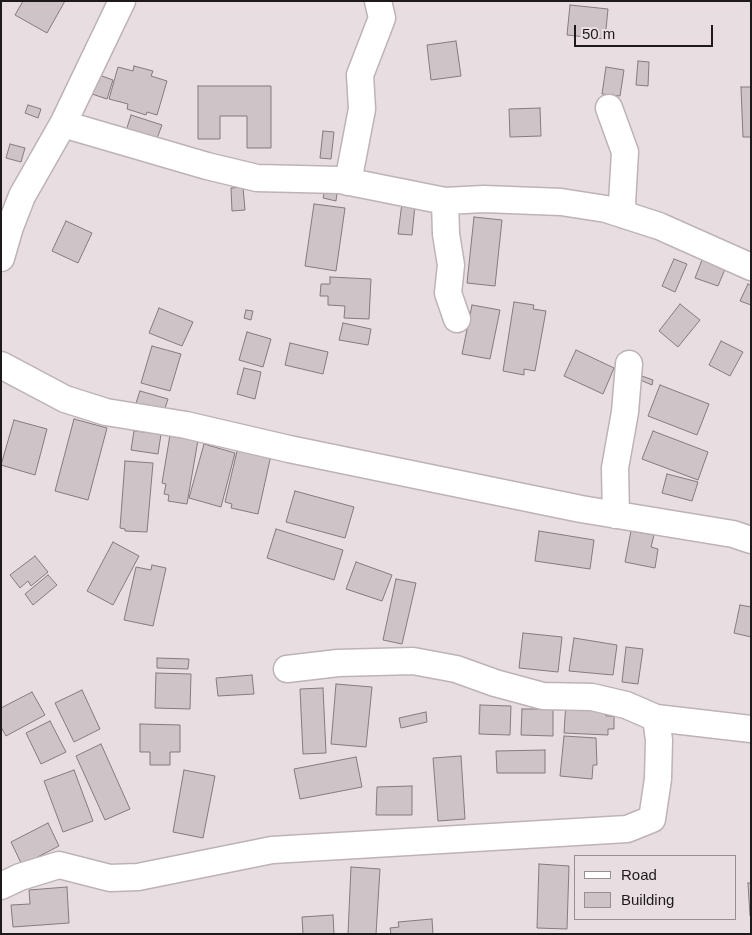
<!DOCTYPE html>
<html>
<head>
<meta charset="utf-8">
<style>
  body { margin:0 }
  #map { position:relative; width:752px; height:935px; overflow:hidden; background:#e8dee1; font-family:Helvetica,sans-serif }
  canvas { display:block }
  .frame { position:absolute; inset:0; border:2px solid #1e1a1b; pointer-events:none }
  .legend { position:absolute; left:574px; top:855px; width:162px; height:65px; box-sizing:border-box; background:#e8dee1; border:1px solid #979092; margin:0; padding:6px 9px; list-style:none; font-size:15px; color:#1e1a1b }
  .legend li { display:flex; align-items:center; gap:10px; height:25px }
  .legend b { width:25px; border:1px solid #979092 }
  .scale { position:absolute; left:574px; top:25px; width:139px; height:22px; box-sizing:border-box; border:2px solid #1e1a1b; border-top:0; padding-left:6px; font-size:15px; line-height:18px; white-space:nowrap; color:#1e1a1b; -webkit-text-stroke:4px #e8dee1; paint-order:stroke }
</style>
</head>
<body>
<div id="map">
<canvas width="752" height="935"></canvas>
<div class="frame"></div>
<ul class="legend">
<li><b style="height:6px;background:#fff"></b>Road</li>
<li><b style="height:14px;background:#cec4c7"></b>Building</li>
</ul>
<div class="scale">50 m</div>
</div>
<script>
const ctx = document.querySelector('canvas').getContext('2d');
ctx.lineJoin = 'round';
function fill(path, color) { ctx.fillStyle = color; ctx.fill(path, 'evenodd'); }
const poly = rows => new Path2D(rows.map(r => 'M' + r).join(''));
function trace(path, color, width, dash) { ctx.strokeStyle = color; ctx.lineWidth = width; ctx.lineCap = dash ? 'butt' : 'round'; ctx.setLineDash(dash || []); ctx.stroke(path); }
const building = poly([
  [23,1,65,1,47,33,15,15,23,1],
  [570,5,608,9,605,39,567,35,570,5],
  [456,41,461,76,431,80,427,45,456,41],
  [638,61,649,62,648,86,636,85,638,61],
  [134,66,153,71,151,76,167,81,157,115,147,112,146,115,127,109,128,104,109,99,118,67,133,71,134,66],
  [606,67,624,70,620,96,602,94,606,67],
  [99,75,113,80,107,99,92,94,99,75],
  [198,86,271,86,271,148,247,148,247,116,220,116,220,139,198,139,198,86],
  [741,87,751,87,751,137,743,137,741,87],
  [28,105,41,109,38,118,25,113,28,105],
  [540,108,541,136,510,137,509,109,540,108],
  [131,115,162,125,156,141,126,131,131,115],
  [323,131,334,132,331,159,320,158,323,131],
  [10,144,25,148,21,162,6,158,10,144],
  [243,187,245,210,232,211,231,188,243,187],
  [325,190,337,193,336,201,323,198,325,190],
  [402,203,415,205,412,235,398,234,402,203],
  [314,204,345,208,336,271,305,266,314,204],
  [474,217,502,220,495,286,467,283,474,217],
  [66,221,92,233,78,263,52,251,66,221],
  [674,259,687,264,675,292,662,286,674,259],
  [702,260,725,269,718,286,695,278,702,260],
  [330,277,371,279,369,319,344,318,345,306,328,305,328,296,320,296,321,284,330,284,330,277],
  [748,284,751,286,751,305,740,301,748,284],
  [514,302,534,305,533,309,546,311,535,371,524,369,524,375,503,371,514,302],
  [680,304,700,320,678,347,659,331,680,304],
  [472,305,500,310,490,359,462,354,472,305],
  [159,308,193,322,182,346,149,333,159,308],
  [246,310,253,311,251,320,244,318,246,310],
  [343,323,371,329,368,345,339,340,343,323],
  [247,332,271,339,263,367,239,360,247,332],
  [721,341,743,352,730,376,709,365,721,341],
  [290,343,328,352,323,374,285,365,290,343],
  [152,346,181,354,170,391,141,383,152,346],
  [576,350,614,368,603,394,564,376,576,350],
  [244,368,261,372,255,399,237,394,244,368],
  [639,375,653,380,652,385,638,379,639,375],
  [660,385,709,404,697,435,648,416,660,385],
  [140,391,168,399,164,411,136,403,140,391],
  [74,419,107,428,88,500,55,491,74,419],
  [14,420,47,429,35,475,1,465,14,420],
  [134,431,161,434,158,454,131,450,134,431],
  [653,431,708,452,698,480,642,459,653,431],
  [170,435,198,440,187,504,168,501,169,495,164,494,166,484,162,483,170,435],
  [204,444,235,453,221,507,189,498,204,444],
  [238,447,271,455,258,514,231,508,232,504,225,502,238,447],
  [125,461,153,463,147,532,125,531,125,529,120,528,125,461],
  [667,474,698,482,692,501,662,493,667,474],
  [295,491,354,507,345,538,286,522,295,491],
  [276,529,343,550,334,580,267,558,276,529],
  [539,531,594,540,590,569,535,561,539,531],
  [631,531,654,535,651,547,658,549,655,568,625,562,631,531],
  [113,542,139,556,113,605,87,591,113,542],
  [35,556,48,572,31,586,28,581,20,588,10,575,35,556],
  [356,562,392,575,382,601,346,589,356,562],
  [152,565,166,568,153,626,124,620,136,567,151,570,152,565],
  [48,575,57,585,33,605,25,594,48,575],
  [396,579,416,583,402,644,383,640,396,579],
  [740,605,751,607,751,637,734,633,740,605],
  [523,633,562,637,558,672,519,668,523,633],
  [574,638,617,645,613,675,569,671,574,638],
  [626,647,643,649,638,684,622,682,626,647],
  [157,658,189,659,188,669,157,668,157,658],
  [156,673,191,674,190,709,155,708,156,673],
  [252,675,254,694,218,696,216,678,252,675],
  [336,684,372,687,366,747,331,744,336,684],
  [323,688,326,753,303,754,300,689,323,688],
  [82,690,100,729,74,742,55,703,82,690],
  [32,692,45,715,6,736,1,727,1,708,32,692],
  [566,702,606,711,606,716,614,716,614,729,608,729,608,735,564,733,566,702],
  [480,705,511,706,510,735,479,734,480,705],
  [522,709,553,709,553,736,521,735,522,709],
  [426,712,427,722,401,728,399,718,426,712],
  [50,721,66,752,41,764,26,733,50,721],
  [140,724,180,725,180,752,170,752,170,765,150,765,150,752,140,752,140,724],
  [564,736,596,738,597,765,593,765,592,779,560,776,564,736],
  [101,744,130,809,105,820,76,756,101,744],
  [545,750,545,773,497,773,496,751,545,750],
  [461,756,465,819,438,821,433,758,461,756],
  [356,757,362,787,300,799,294,769,356,757],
  [74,770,93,821,63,832,44,781,74,770],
  [184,770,215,776,203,838,173,832,184,770],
  [412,786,412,815,376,815,377,787,412,786],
  [48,823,59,846,22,865,11,842,48,823],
  [539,864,569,866,567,929,537,928,539,864],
  [351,867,380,869,376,934,348,934,351,867],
  [748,883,751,883,751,916,750,916,748,883],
  [67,887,69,923,13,927,11,905,30,904,29,890,67,887],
  [333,915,334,934,303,934,302,917,333,915],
  [432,919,433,934,391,934,390,928,399,927,398,922,432,919]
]);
fill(building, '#cec4c7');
trace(building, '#847b7e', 1);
const minor = poly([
  [609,108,625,152,622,203,624,215],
  [63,124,207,166,257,178,340,180,445,201,484,199,561,202,606,209,659,226,751,267],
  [348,182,362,109,360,75,382,18,378,1],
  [445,201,446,234,451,265,448,293,457,319],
  [1,258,10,227,22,196,63,124,122,1],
  [1,365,65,399,106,412,186,425,289,449,581,509,733,534,751,540],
  [616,515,615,468,625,412,629,364],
  [287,669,338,663,413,661,456,669,495,683,543,696,592,697,626,705,656,718,751,729],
  [1,886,20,877,59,865,110,878,138,877,272,850,627,829,652,819,658,779,659,740,656,718]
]);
trace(minor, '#bdb3b6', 29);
trace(minor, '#fff', 26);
</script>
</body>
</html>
